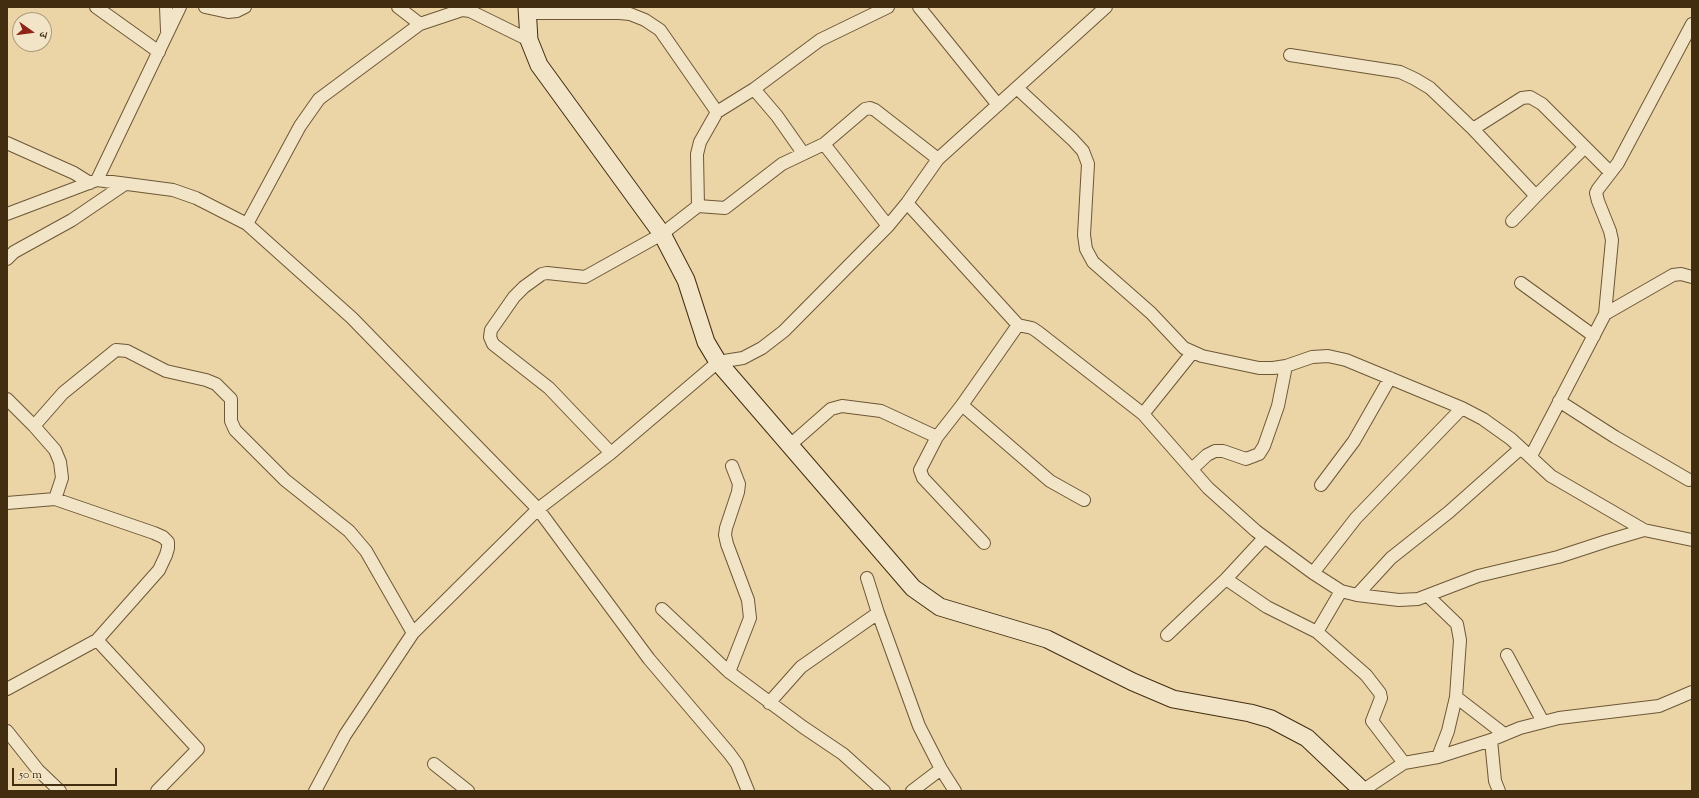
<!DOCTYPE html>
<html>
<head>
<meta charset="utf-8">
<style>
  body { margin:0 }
  #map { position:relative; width:1699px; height:798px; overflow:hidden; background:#ebd5a7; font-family:"Sorts Mill Goudy","Noto Serif Devanagari",serif }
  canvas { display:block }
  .frame { position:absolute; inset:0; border:8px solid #432d11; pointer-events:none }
  .north { position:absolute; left:12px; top:12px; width:40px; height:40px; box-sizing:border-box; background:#f2e4c6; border:1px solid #ac9b7e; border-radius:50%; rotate:104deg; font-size:11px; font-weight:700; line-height:16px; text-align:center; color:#432d11 }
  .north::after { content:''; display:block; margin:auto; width:14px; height:18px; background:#8f2418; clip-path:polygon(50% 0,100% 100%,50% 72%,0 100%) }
  .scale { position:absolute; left:12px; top:768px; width:105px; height:18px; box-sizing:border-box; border:2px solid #432d11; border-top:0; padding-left:5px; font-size:12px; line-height:14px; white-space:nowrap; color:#432d11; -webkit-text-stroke:3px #f2e4c6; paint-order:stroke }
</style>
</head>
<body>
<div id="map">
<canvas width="1699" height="798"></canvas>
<div class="frame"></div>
<div class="north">उ</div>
<div class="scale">50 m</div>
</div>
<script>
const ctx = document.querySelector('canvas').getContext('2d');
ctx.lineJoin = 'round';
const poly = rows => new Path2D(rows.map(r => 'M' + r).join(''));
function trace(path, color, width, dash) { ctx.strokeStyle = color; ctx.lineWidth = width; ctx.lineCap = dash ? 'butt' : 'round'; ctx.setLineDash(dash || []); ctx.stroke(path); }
const street = poly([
  [96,7,159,52],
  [166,7,167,31],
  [205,7,228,12,237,11,245,7],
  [398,7,420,24],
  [919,7,998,105],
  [526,13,619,13,630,14,645,20,660,30,717,112],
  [1290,55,1400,72,1415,79,1430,88,1473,129,1536,196],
  [1017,88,1073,140,1083,151,1088,164,1084,235,1086,249,1093,262,1151,313,1184,348,1202,356,1259,368,1273,368,1286,366,1312,357,1328,356,1346,360,1462,408,1483,419,1511,439,1551,476,1644,530],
  [754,89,777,116,803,153],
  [1473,129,1522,98,1530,97,1542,104,1610,172],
  [7,143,74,173,90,183],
  [824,144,888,226],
  [97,180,180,7],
  [907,203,1018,325,1032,328,1038,332,1143,414,1208,488,1256,531,1313,573,1341,591,1357,595,1399,600,1418,599,1478,576,1558,557,1607,541,1644,530,1692,540],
  [698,206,697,154,700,142,717,112,754,89,820,40,888,7],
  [7,214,97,180,173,190,196,198,247,224,352,318,538,509,649,659,729,753,737,764,748,791],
  [1512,221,1536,196,1585,147],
  [247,224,300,126,319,99,420,24,462,10,470,11,529,40],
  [7,259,14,252,72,220,125,184],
  [1521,283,1594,336],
  [1605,314,1673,275,1681,274,1692,277],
  [7,399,34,426,55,450,60,462,62,478,55,499],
  [1559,401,1615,437,1689,480],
  [962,405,1050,481,1084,500],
  [1143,414,1192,353],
  [34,426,63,393,116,350,127,351,166,371,206,380,216,384,231,399,231,421,235,430,285,480,349,531,366,551,413,633],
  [790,445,831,409,842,406,881,411,937,437],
  [611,453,549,388,493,344,490,337,491,330,514,297,524,287,542,274,547,273,585,277,662,234,698,206,725,208,782,164,824,144,865,109,870,108,875,110,938,159],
  [1531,456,1605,314,1612,240,1610,231,1598,201,1596,193,1598,189,1618,163,1692,24],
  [1192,469,1207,455,1215,451,1223,451,1246,459,1259,454,1264,446,1278,406,1286,366],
  [1321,485,1354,441,1390,378],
  [7,503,55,499,154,533,163,537,168,542,168,548,166,555,159,570,97,640],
  [984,543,923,478,920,470,937,437,962,405,1018,325],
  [1313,573,1356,518,1462,408],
  [867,578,878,613,919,726,941,769,955,791],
  [1226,579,1267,607,1317,632,1366,675,1380,693,1381,698,1372,721,1404,763],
  [1357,595,1391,558,1449,512,1521,448],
  [1428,596,1457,624,1460,640,1456,697,1448,731,1438,757],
  [662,609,729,672,803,727,843,754,884,791],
  [1317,632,1341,591],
  [1167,635,1226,579,1264,538],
  [1507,655,1543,722],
  [729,672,750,618,748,600,727,544,725,535,726,528,738,492,739,484,732,466],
  [7,689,97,640,198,749,157,791],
  [1456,697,1504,734],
  [769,703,801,667,878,613],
  [7,731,38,770,60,791],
  [1491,740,1495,781,1499,791],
  [434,764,468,791],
  [315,791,345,735,413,633,538,509,611,453,718,362,743,358,762,348,784,331,888,226,907,203,938,159,1106,7],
  [912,791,941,769],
  [1362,791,1404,763,1438,757,1491,740,1520,728,1559,718,1659,706,1692,692]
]);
const secondary = poly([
  [527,7,529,40,539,65,662,234,686,280,706,342,718,362,913,588,940,607,1047,639,1133,682,1173,699,1250,713,1271,719,1307,738,1363,791]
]);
trace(street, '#6d5736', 14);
trace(secondary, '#432d11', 19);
trace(street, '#f2e4c6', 12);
trace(secondary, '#f2e4c6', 17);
</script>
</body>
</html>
